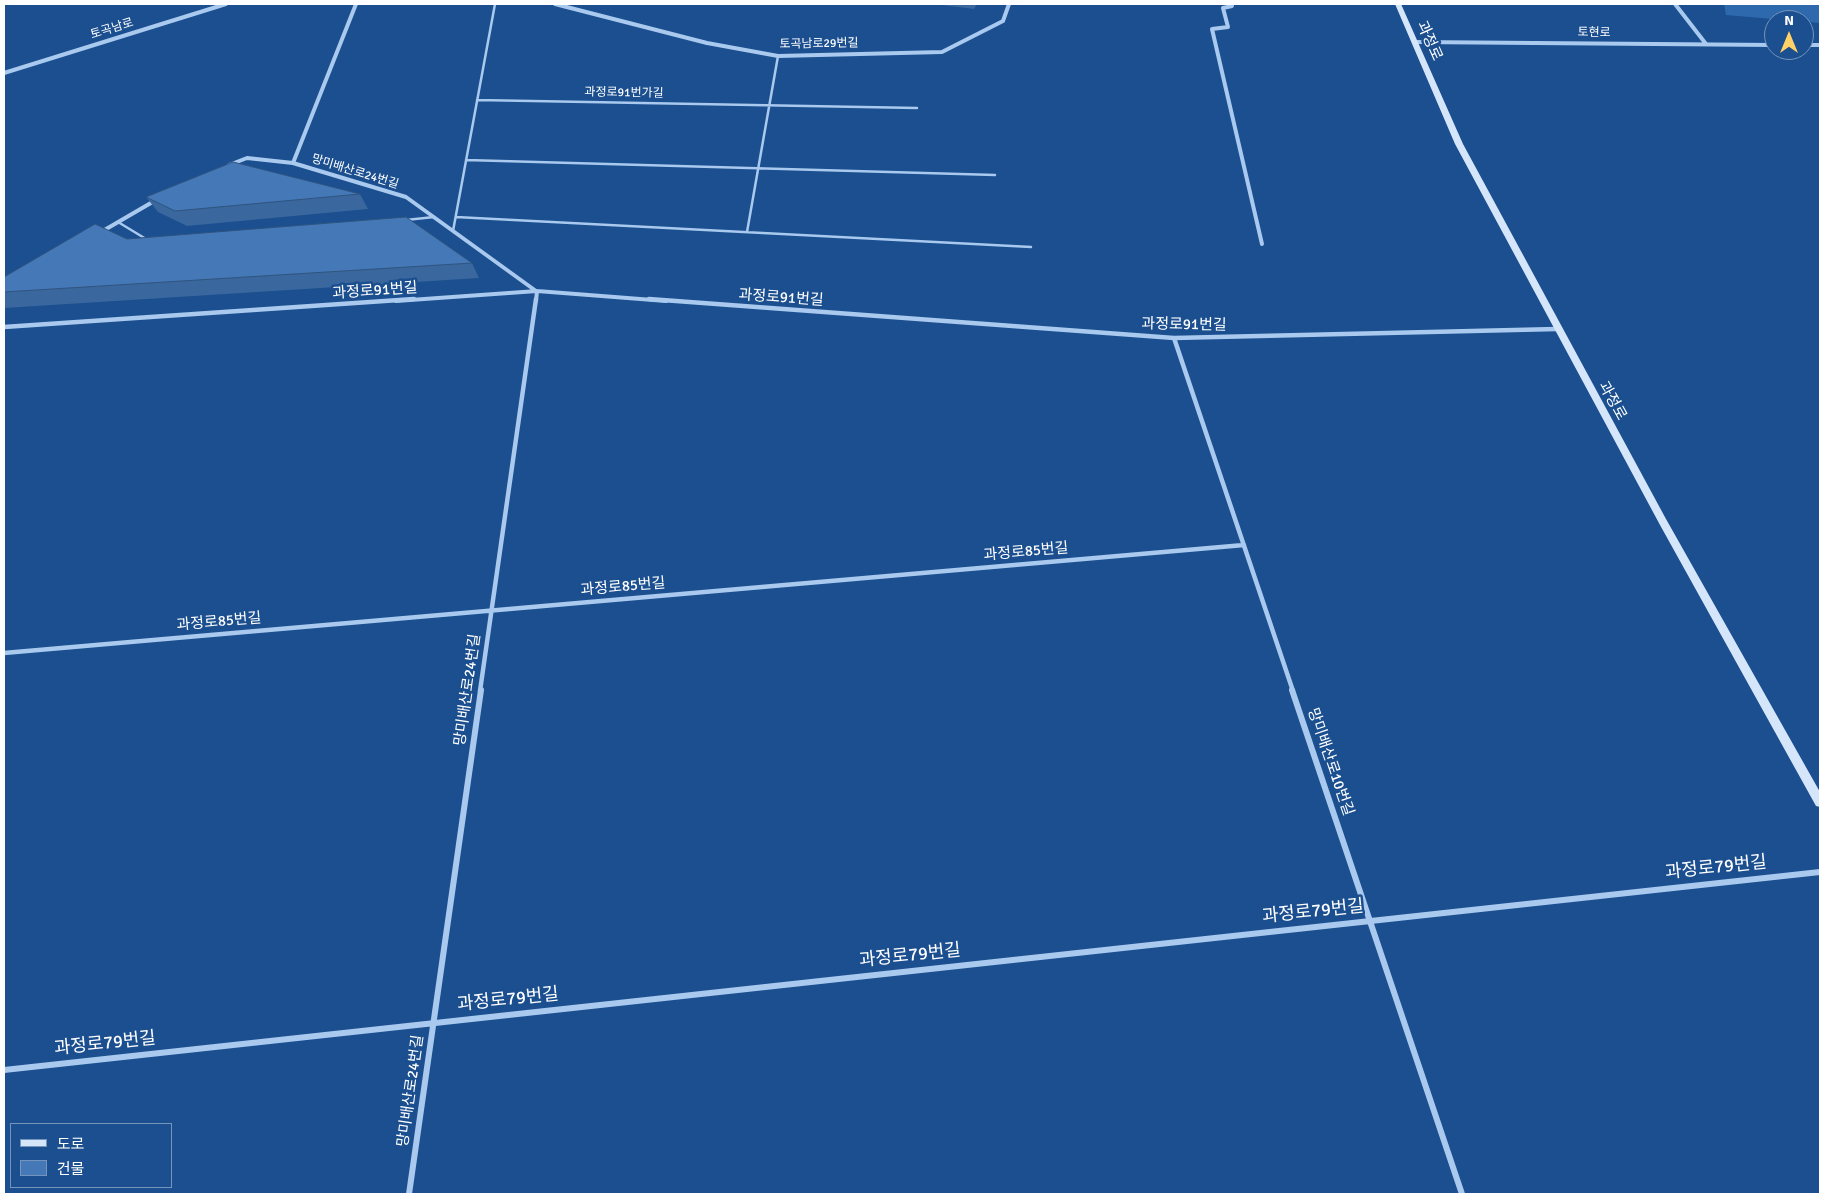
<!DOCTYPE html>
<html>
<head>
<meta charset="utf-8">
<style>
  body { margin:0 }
  #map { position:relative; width:1824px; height:1198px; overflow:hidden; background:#1b4f8f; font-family:Signika,"Noto Sans KR",sans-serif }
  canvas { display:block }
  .frame { position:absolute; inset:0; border:5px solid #fff; pointer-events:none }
  .legend { position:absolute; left:10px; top:1123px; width:162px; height:65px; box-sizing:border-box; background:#1b4f8f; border:1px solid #7695bc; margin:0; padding:6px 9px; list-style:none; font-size:15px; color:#fff }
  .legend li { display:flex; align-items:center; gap:10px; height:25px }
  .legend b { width:25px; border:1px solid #7695bc }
  .north { position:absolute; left:1764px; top:10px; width:50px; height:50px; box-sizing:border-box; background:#1b4f8f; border:1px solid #7695bc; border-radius:50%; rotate:0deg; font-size:14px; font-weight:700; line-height:20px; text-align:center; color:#fff }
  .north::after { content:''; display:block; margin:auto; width:18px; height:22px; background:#ffd166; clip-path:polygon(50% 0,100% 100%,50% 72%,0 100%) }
</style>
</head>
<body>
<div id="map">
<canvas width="1824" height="1198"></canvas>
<div class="frame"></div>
<ul class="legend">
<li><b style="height:6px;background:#d6e6fa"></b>도로</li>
<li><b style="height:14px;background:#4478b7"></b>건물</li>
</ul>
<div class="north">N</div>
</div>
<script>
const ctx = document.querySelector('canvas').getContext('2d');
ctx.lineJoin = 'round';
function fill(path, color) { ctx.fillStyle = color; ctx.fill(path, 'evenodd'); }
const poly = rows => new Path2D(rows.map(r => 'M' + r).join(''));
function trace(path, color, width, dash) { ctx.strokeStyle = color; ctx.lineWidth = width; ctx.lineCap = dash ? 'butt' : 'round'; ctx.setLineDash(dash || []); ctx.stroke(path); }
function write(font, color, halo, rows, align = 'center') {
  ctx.font = font + ' Signika,"Noto Sans KR",sans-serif'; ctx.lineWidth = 5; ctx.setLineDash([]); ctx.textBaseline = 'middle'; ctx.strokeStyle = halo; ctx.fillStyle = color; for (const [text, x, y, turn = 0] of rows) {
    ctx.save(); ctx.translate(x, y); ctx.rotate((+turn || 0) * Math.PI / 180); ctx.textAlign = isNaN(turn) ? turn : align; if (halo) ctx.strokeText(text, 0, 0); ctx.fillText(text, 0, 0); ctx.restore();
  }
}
fill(poly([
  [1724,4,1820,4,1820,23,1726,15]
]), '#2e69ad');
trace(poly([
  [477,100,917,108],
  [466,160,995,175],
  [456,217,1031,247],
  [406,220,434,217],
  [118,222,146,239],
  [453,231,495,4],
  [747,232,778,56]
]), '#a9c9ee', 2.5);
trace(poly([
  [555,4,707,43,778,56,942,52,1003,21,1009,4],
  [1231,4,1232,6,1223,8,1228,27,1212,29,1262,244],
  [1675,4,1706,44],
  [1415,42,1774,45],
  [1804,45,1820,45],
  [4,73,226,4],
  [293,163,356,4],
  [229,165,247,158,293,163,406,197,536,291],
  [101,232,156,200],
  [396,301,537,291,666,301],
  [536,301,537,291]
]), '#a9c9ee', 4);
trace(poly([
  [649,299,1174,338,1557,329],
  [4,327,414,299],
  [1174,338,1293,691],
  [4,653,1244,545],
  [480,691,536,299]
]), '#a9c9ee', 4.5);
trace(poly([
  [1292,690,1462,1194],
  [4,1070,1820,872],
  [409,1194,481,690]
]), '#a9c9ee', 6);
fill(poly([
  [1395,4,1401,4,1463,144,1666,519,1820,792,1820,807,1816,806,1660,525,1455,144,1395,4]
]), '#d6e6fa');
fill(poly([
  [934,4,977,4,974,9],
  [360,194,368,209,187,226,158,212,146,197],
  [127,239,472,263,479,278,4,308,4,277]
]), '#3a679d');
const building = poly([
  [233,162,360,194,175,211,146,197,233,162],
  [406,217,472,263,4,292,4,277,95,224,127,239,406,217]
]);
fill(building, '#4478b7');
trace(building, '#305480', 1);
write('12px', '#fff', '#1b4f8f', [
  ["토곡남로",112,29,-17],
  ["토현로",1594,33,1],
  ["토곡남로29번길",819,44,-1],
  ["과정로91번가길",624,93,1],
  ["망미배산로24번길",355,172,17]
]);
write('15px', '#fff', '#1b4f8f', [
  ["과정로",1429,41,66],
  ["과정로91번길",375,291,-4],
  ["과정로91번길",781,298,4],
  ["과정로91번길",1184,325,1],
  ["과정로",1612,401,61],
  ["과정로85번길",1026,552,-5],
  ["과정로85번길",623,587,-5],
  ["과정로85번길",219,622,-5],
  ["망미배산로24번길",468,690,-82],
  ["망미배산로10번길",1330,762,71],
  ["망미배산로24번길",411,1091,-82]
]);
write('18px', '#fff', '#1b4f8f', [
  ["과정로79번길",1716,868,-6],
  ["과정로79번길",1313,912,-6],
  ["과정로79번길",910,956,-6],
  ["과정로79번길",508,1000,-6],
  ["과정로79번길",105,1044,-6]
]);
</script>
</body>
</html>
